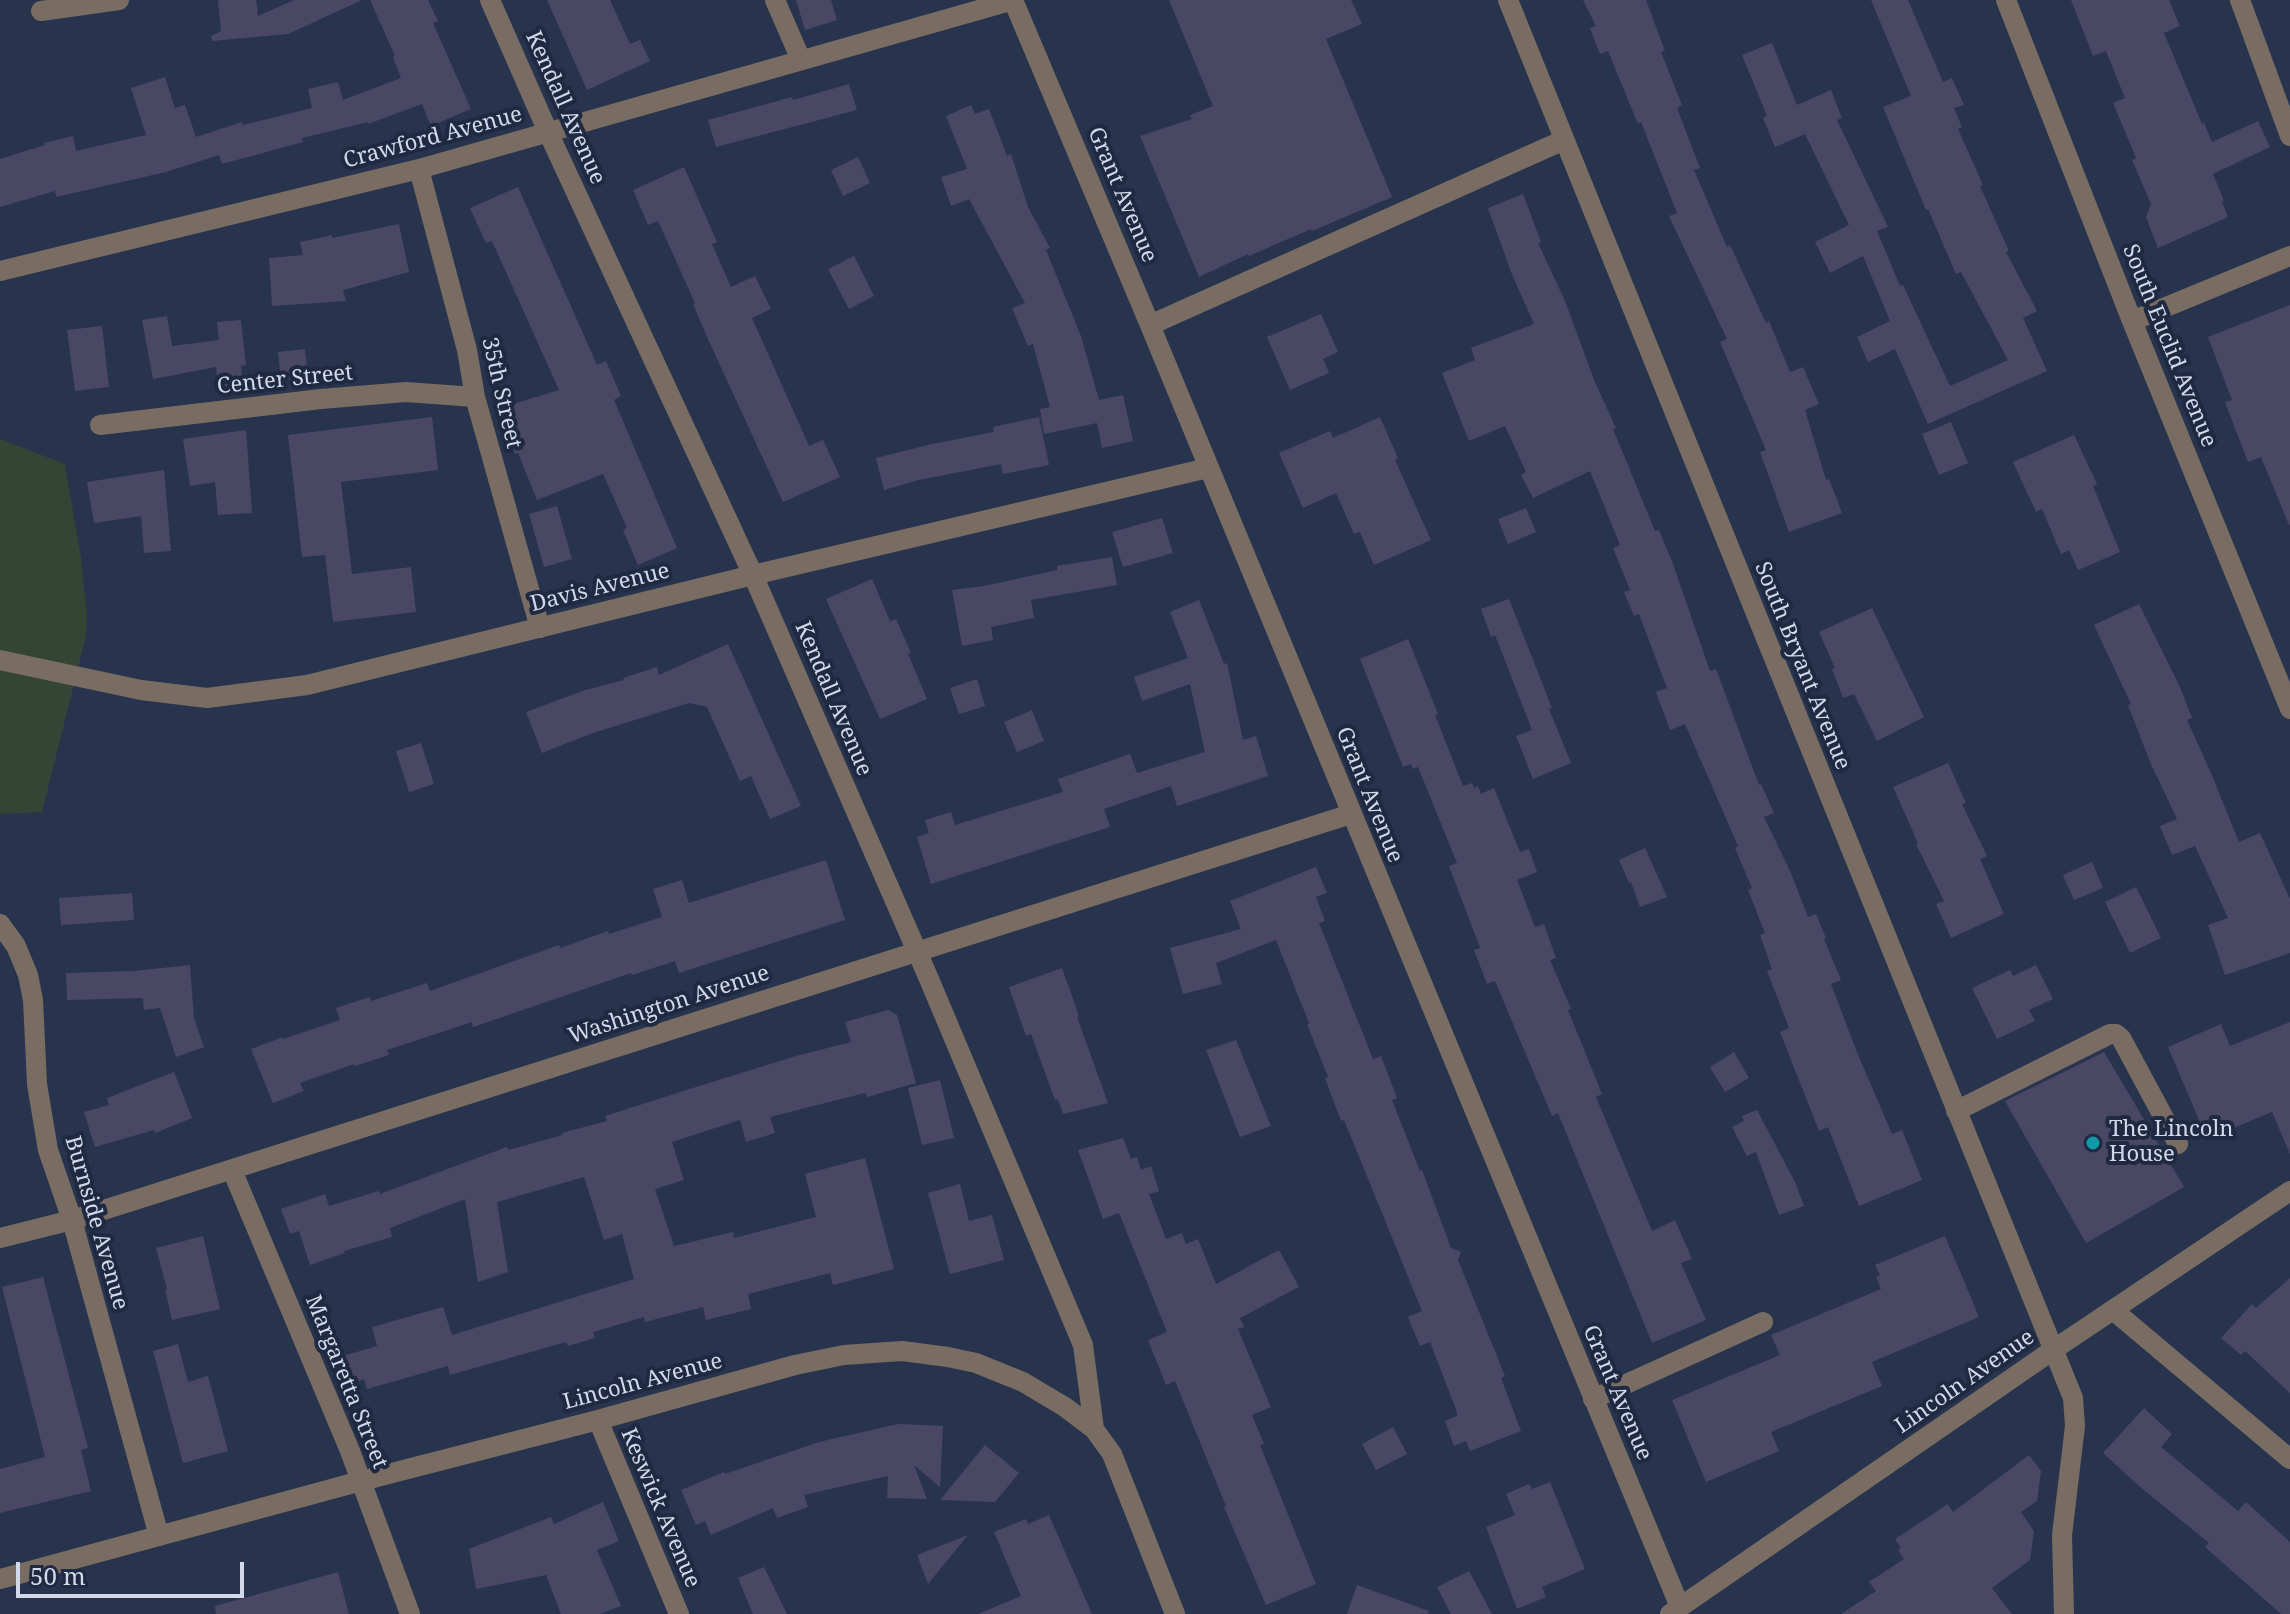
<!DOCTYPE html>
<html>
<head>
<meta charset="utf-8">
<style>
  body { margin:0 }
  #map { position:relative; width:2290px; height:1614px; overflow:hidden; background:#28344d; font-family:"Noto Serif",serif }
  canvas { display:block }
  .scale { position:absolute; left:16px; top:1562px; width:228px; height:36px; box-sizing:border-box; border:4px solid #d2daea; border-top:0; padding-left:10px; font-size:24px; line-height:28px; white-space:nowrap; color:#d2daea; -webkit-text-stroke:6px #1f2a42; paint-order:stroke }
</style>
</head>
<body>
<div id="map">
<canvas width="2290" height="1614"></canvas>
<div class="scale">50 m</div>
</div>
<script>
const ctx = document.querySelector('canvas').getContext('2d');
ctx.lineJoin = 'round';
function fill(path, color) { ctx.fillStyle = color; ctx.fill(path, 'evenodd'); }
const poly = rows => new Path2D(rows.map(r => 'M' + r).join(''));
function trace(path, color, width, dash) { ctx.strokeStyle = color; ctx.lineWidth = width; ctx.lineCap = dash ? 'butt' : 'round'; ctx.setLineDash(dash || []); ctx.stroke(path); }
function write(font, color, halo, rows, align = 'center') {
  ctx.font = font + ' "Noto Serif",serif'; ctx.lineWidth = 8; ctx.setLineDash([]); ctx.textBaseline = 'middle'; ctx.strokeStyle = halo; ctx.fillStyle = color; for (const [text, x, y, turn = 0] of rows) {
    ctx.save(); ctx.translate(x, y); ctx.rotate((+turn || 0) * Math.PI / 180); ctx.textAlign = isNaN(turn) ? turn : align; if (halo) ctx.strokeText(text, 0, 0); ctx.fillText(text, 0, 0); ctx.restore();
  }
}
fill(poly([
  [0,439,65,464,81,558,87,616,86,636,42,812,0,814]
]), '#344435');
fill(poly([
  [218,0,256,0,258,16,294,0,362,0,288,34,212,41,211,36,221,31],
  [370,0,428,0,438,21,433,23,471,109,431,126,422,104,368,124,368,122,302,138,303,142,222,164,219,155,166,172,56,197,55,191,0,207,0,159,45,145,44,143,73,136,76,151,146,135,131,88,165,77,175,108,185,105,196,137,242,122,243,125,312,108,308,89,338,82,343,100,401,78,393,57,395,56],
  [547,0,610,0,630,44,640,40,650,61,587,90],
  [796,0,831,0,837,20,805,30],
  [1169,0,1351,0,1362,24,1326,39,1392,197,1312,231,1311,229,1249,256,1248,254,1199,277,1140,136,1192,119,1190,115,1213,106],
  [1583,0,1646,0,1665,51,1661,52,1682,105,1677,108,1700,168,1694,170,1727,247,1730,245,1766,323,1769,321,1790,372,1803,367,1819,404,1805,410,1826,480,1829,479,1842,513,1789,532,1760,452,1766,450,1720,342,1727,339,1669,216,1677,213,1641,122,1638,124,1608,51,1600,54,1590,28,1596,26],
  [1871,0,1908,0,1943,82,1952,78,1964,105,1954,108,1962,127,1958,129,1983,185,1980,186,2009,251,2006,252,2037,311,2023,318,2047,371,1928,424,1895,349,1868,362,1857,337,1890,321,1863,256,1830,273,1815,242,1849,225,1805,134,1775,147,1763,118,1767,116,1742,55,1772,43,1797,105,1831,90,1842,118,1837,120,1888,227,1877,231,1900,286,1903,285,1950,386,2008,360,1961,272,1956,274,1928,209,1926,210,1883,107,1911,96],
  [2071,0,2169,0,2180,26,2164,33,2202,124,2204,123,2212,142,2258,121,2270,147,2213,174,2224,201,2222,202,2228,217,2158,248,2146,217,2151,204,2132,160,2136,158,2113,103,2125,98,2106,51,2093,56],
  [849,84,857,110,716,147,708,120,792,97,793,100],
  [971,105,975,114,989,109,1007,156,1011,154,1028,207,1050,248,1046,250,1081,336,1099,400,1123,395,1133,441,1102,448,1097,423,1044,434,1040,409,1050,407,1033,344,1028,346,1012,308,1025,303,969,199,951,206,941,177,967,169,946,116],
  [858,157,870,183,843,196,831,170],
  [684,167,717,242,712,244,731,287,755,276,771,309,752,318,809,446,823,440,840,477,783,502,707,337,693,304,695,303,658,221,648,225,633,190],
  [518,187,597,365,606,361,621,396,614,400,677,548,638,565,623,530,627,528,603,474,537,500,518,453,515,454,500,408,559,390,492,241,486,243,470,208],
  [1523,194,1541,242,1538,243,1565,301,1595,382,1616,428,1613,429,1655,531,1659,530,1673,564,1710,671,1716,669,1759,785,1761,784,1774,813,1764,817,1791,873,1808,917,1816,914,1826,938,1824,939,1841,980,1831,984,1856,1050,1892,1134,1902,1130,1922,1180,1859,1206,1828,1127,1819,1131,1780,1032,1789,1028,1767,971,1772,969,1760,935,1765,933,1748,890,1752,888,1735,848,1738,846,1685,724,1670,730,1656,692,1667,688,1639,614,1634,616,1624,592,1630,590,1613,548,1620,545,1590,471,1533,498,1521,475,1526,472,1505,426,1469,441,1442,373,1475,360,1471,348,1534,324,1511,272,1488,208],
  [399,224,409,272,343,290,346,301,272,306,269,258,303,255,300,242,332,235,332,238],
  [854,256,874,296,849,309,828,269],
  [2290,305,2290,525,2289,525,2261,457,2248,462,2225,402,2232,400,2208,337],
  [1321,314,1338,352,1323,359,1329,373,1290,390,1267,337],
  [167,316,172,346,219,340,217,322,241,320,246,365,241,366,243,385,218,387,216,367,153,379,142,320],
  [102,326,109,387,75,391,67,330],
  [305,349,308,377,281,381,278,352],
  [432,417,438,470,341,482,352,574,411,567,416,612,333,622,325,555,302,557,288,435],
  [1039,417,1049,465,1003,474,1001,464,919,480,884,490,876,458,932,444,994,432,993,427],
  [1380,417,1398,458,1395,460,1431,540,1374,565,1360,532,1354,534,1336,493,1303,508,1279,453,1330,431,1333,438],
  [1951,422,1968,463,1939,475,1922,434],
  [246,430,252,513,218,515,215,482,190,486,183,439],
  [2074,435,2097,484,2093,486,2120,552,2078,570,2069,550,2061,554,2042,509,2036,512,2013,462],
  [164,470,171,551,144,553,141,516,94,523,87,482],
  [557,506,572,559,544,567,529,514],
  [1526,508,1536,532,1508,544,1498,519],
  [1162,518,1173,553,1123,567,1112,532],
  [1112,557,1117,585,1031,600,1034,618,991,627,993,640,962,646,952,590,984,586,1057,570,1057,566],
  [872,579,890,621,896,619,911,653,908,654,927,699,880,719,826,599],
  [1509,599,1552,708,1549,709,1571,763,1533,779,1516,736,1532,730,1495,635,1491,637,1481,609],
  [1199,600,1224,664,1227,663,1243,740,1256,736,1268,776,1177,806,1171,786,1104,809,1110,827,931,884,917,837,929,833,925,820,951,812,955,825,1063,792,1058,779,1130,754,1137,773,1205,752,1190,684,1142,701,1134,677,1188,658,1170,612],
  [2139,604,2179,685,2192,718,2187,720,2211,773,2239,842,2260,833,2290,899,2290,953,2225,975,2208,925,2228,918,2195,846,2172,855,2160,826,2177,819,2150,762,2128,705,2131,704,2094,625],
  [1872,608,1924,717,1877,741,1854,694,1843,698,1832,669,1835,668,1819,632],
  [1408,639,1438,714,1435,715,1463,786,1472,783,1474,788,1478,786,1481,794,1494,788,1520,852,1529,849,1537,872,1517,880,1535,927,1544,924,1556,958,1550,960,1571,1009,1568,1010,1602,1094,1596,1097,1652,1231,1675,1220,1692,1259,1681,1263,1706,1320,1652,1343,1558,1113,1552,1116,1495,981,1487,984,1474,950,1480,948,1449,866,1457,863,1418,767,1413,769,1411,764,1403,767,1360,659],
  [728,644,801,806,770,819,751,776,740,781,707,707,689,703,590,734,542,753,526,712,582,691,624,680,623,678,657,667,659,675],
  [977,679,985,706,959,714,950,688],
  [1032,710,1044,741,1017,752,1004,722],
  [421,743,434,784,409,792,396,751],
  [1948,763,1966,803,1962,804,1987,856,1980,859,2004,914,1951,938,1936,904,1944,901,1916,844,1918,843,1893,787],
  [1645,848,1667,897,1640,907,1631,882,1629,883,1619,860],
  [826,860,845,920,679,973,675,961,632,975,631,973,473,1027,472,1022,387,1050,389,1055,355,1066,354,1064,300,1083,304,1091,273,1103,251,1049,283,1037,283,1039,340,1020,336,1008,370,997,371,1001,427,983,430,991,559,945,560,948,608,931,609,934,662,917,653,889,682,880,689,903],
  [2092,862,2103,888,2074,900,2063,875],
  [1316,867,1327,893,1316,897,1325,921,1319,923,1373,1059,1381,1056,1397,1098,1392,1100,1420,1171,1422,1170,1451,1248,1461,1252,1458,1260,1505,1376,1501,1378,1521,1431,1470,1451,1466,1441,1454,1446,1445,1421,1457,1416,1457,1412,1430,1342,1420,1346,1408,1317,1422,1311,1344,1120,1341,1121,1325,1078,1328,1077,1307,1024,1309,1023,1276,940,1216,963,1222,984,1183,994,1170,948,1241,929,1230,901],
  [2136,887,2161,938,2130,953,2105,902],
  [132,893,134,920,61,925,59,898],
  [190,965,194,1018,204,1047,176,1057,160,1008,144,1010,143,998,67,1000,66,973,134,971],
  [2036,965,2053,999,2029,1010,2035,1021,1997,1039,1972,988,2010,970,2013,976],
  [1062,968,1079,1016,1077,1017,1108,1103,1063,1114,1058,1099,1055,1100,1031,1034,1026,1036,1009,987],
  [888,1010,897,1015,916,1083,867,1097,865,1093,770,1117,775,1133,746,1142,740,1120,672,1142,684,1180,655,1189,674,1246,733,1232,734,1238,816,1217,805,1174,865,1158,894,1269,833,1285,830,1273,748,1294,751,1309,706,1320,703,1307,645,1322,644,1317,593,1332,595,1338,568,1346,566,1342,450,1375,448,1366,367,1389,364,1379,351,1384,343,1356,377,1346,372,1327,443,1307,452,1335,634,1279,622,1234,604,1240,584,1177,497,1202,508,1272,478,1282,465,1199,390,1228,392,1237,344,1251,345,1253,310,1265,299,1231,290,1234,281,1209,325,1194,329,1206,379,1191,380,1194,507,1147,508,1150,563,1135,562,1133,607,1121,605,1116,696,1087,796,1056,851,1042,845,1022],
  [2290,1022,2290,1154,2272,1112,2207,1139,2168,1047,2221,1024,2230,1046],
  [1236,1040,1271,1126,1240,1137,1206,1050],
  [1734,1052,1749,1078,1725,1092,1710,1067],
  [2104,1052,2184,1187,2086,1243,2005,1101],
  [174,1072,192,1118,155,1133,154,1130,95,1147,84,1112,109,1105,107,1098],
  [940,1080,954,1138,922,1145,908,1088],
  [1757,1110,1795,1182,1804,1206,1779,1215,1756,1152,1747,1156,1732,1127,1744,1121,1742,1116],
  [1123,1138,1131,1159,1137,1157,1141,1170,1151,1166,1159,1191,1149,1194,1166,1239,1182,1233,1186,1244,1198,1239,1216,1284,1279,1250,1299,1287,1240,1318,1244,1327,1238,1329,1271,1407,1252,1415,1264,1444,1260,1445,1316,1584,1266,1605,1224,1507,1226,1506,1175,1381,1166,1385,1148,1340,1167,1332,1119,1213,1103,1219,1078,1150],
  [960,1184,969,1221,992,1215,1004,1260,950,1274,928,1193],
  [203,1236,220,1309,172,1320,165,1289,167,1289,156,1248],
  [1945,1236,1979,1317,1872,1362,1882,1386,1771,1432,1779,1451,1706,1482,1672,1400,1780,1355,1771,1335,1881,1289,1876,1277,1880,1275,1875,1265],
  [43,1277,88,1448,81,1450,91,1491,0,1513,0,1469,45,1457,2,1287],
  [2290,1278,2290,1393,2245,1351,2241,1355,2221,1338,2252,1304,2256,1308],
  [178,1344,188,1382,208,1376,228,1451,183,1463,153,1351],
  [2144,1408,2172,1434,2161,1447,2238,1511,2246,1502,2290,1542,2290,1614,2281,1614,2205,1547,2209,1543,2139,1486,2103,1453],
  [898,1424,943,1426,940,1487,914,1465,927,1499,887,1498,888,1476,804,1495,808,1507,777,1518,773,1508,711,1535,705,1521,696,1525,681,1490,724,1472,725,1474,819,1442],
  [1393,1427,1407,1454,1376,1470,1362,1444],
  [985,1445,1019,1473,995,1502,940,1500],
  [2029,1455,2041,1471,2037,1501,2021,1512,2034,1531,2030,1560,1992,1588,2012,1614,1841,1614,1876,1591,1869,1582,1904,1559,1898,1550,1901,1548,1895,1539,1948,1504,1953,1512],
  [1550,1482,1585,1569,1542,1587,1546,1597,1517,1609,1486,1527,1515,1515,1506,1494,1529,1484,1532,1489],
  [603,1502,619,1541,597,1550,621,1606,600,1614,561,1614,546,1575,476,1589,469,1549,551,1517,554,1524],
  [1049,1515,1092,1614,978,1614,1021,1596,994,1532,1026,1519,1028,1524],
  [968,1535,928,1584,917,1555],
  [764,1567,787,1614,753,1614,738,1578],
  [1469,1571,1492,1614,1451,1614,1437,1587],
  [338,1572,349,1614,216,1614,215,1606],
  [1357,1585,1429,1611,1428,1614,1347,1614]
]), '#4a4765');
trace(poly([
  [490,0,548,132,753,575,929,979,1083,1345,1094,1429],
  [775,0,801,60],
  [1013,0,1150,325,1680,1607],
  [1508,0,2073,1398,2075,1426,2062,1535,2064,1614],
  [2006,0,2132,321,2290,709],
  [2240,0,2290,136],
  [41,11,119,0],
  [419,169,467,350,475,397,540,628],
  [0,271,419,169,1014,0],
  [2132,321,2290,256],
  [1150,325,1564,140],
  [100,425,321,399,406,392,475,397],
  [0,660,141,690,207,698,307,685,753,575,1208,468],
  [0,924,16,946,28,975,33,1000,37,1084,48,1150,72,1220,159,1536],
  [1956,1111,2110,1034,2116,1034,2121,1038,2178,1144],
  [232,1170,350,1451,410,1614],
  [0,1238,72,1220,1351,814],
  [2113,1310,2290,1459],
  [1593,1399,1763,1322],
  [598,1420,679,1614],
  [0,1579,361,1481,598,1420,795,1365,844,1355,902,1351,948,1357,976,1363,1023,1382,1065,1407,1094,1429,1112,1454,1175,1614],
  [1670,1614,2053,1350,2290,1191]
]), '#796d63', 20);
for (const [x, y, r, color] of [
  [2093,1143,8,"#0f9aa8"]
]) { const dot = new Path2D(); dot.arc(x, y, r, 0, 2 * Math.PI); ctx.fillStyle = color; ctx.fill(dot); trace(dot, '#1f2a42', 3); }
write('22px', '#d2daea', '#1f2a42', [
  ["Kendall Avenue",565,108,66],
  ["Crawford Avenue",433,138,-15],
  ["Grant Avenue",1122,195,67],
  ["South Euclid Avenue",2169,346,68],
  ["Center Street",285,380,-6],
  ["35th Street",501,393,77],
  ["Davis Avenue",600,588,-14],
  ["South Bryant Avenue",1802,666,68],
  ["Kendall Avenue",833,699,67],
  ["Grant Avenue",1369,795,68],
  ["Washington Avenue",669,1005,-18],
  ["Burnside Avenue",96,1223,74],
  ["Margaretta Street",346,1382,68],
  ["Lincoln Avenue",643,1382,-15],
  ["Lincoln Avenue",1965,1382,-35],
  ["Grant Avenue",1617,1393,67],
  ["Keswick Avenue",660,1508,67]
]);
write('22px', '#d2daea', '#1f2a42', [
  ["The Lincoln",2109,1130],
  ["House",2109,1155]
], 'left');
</script>
</body>
</html>
